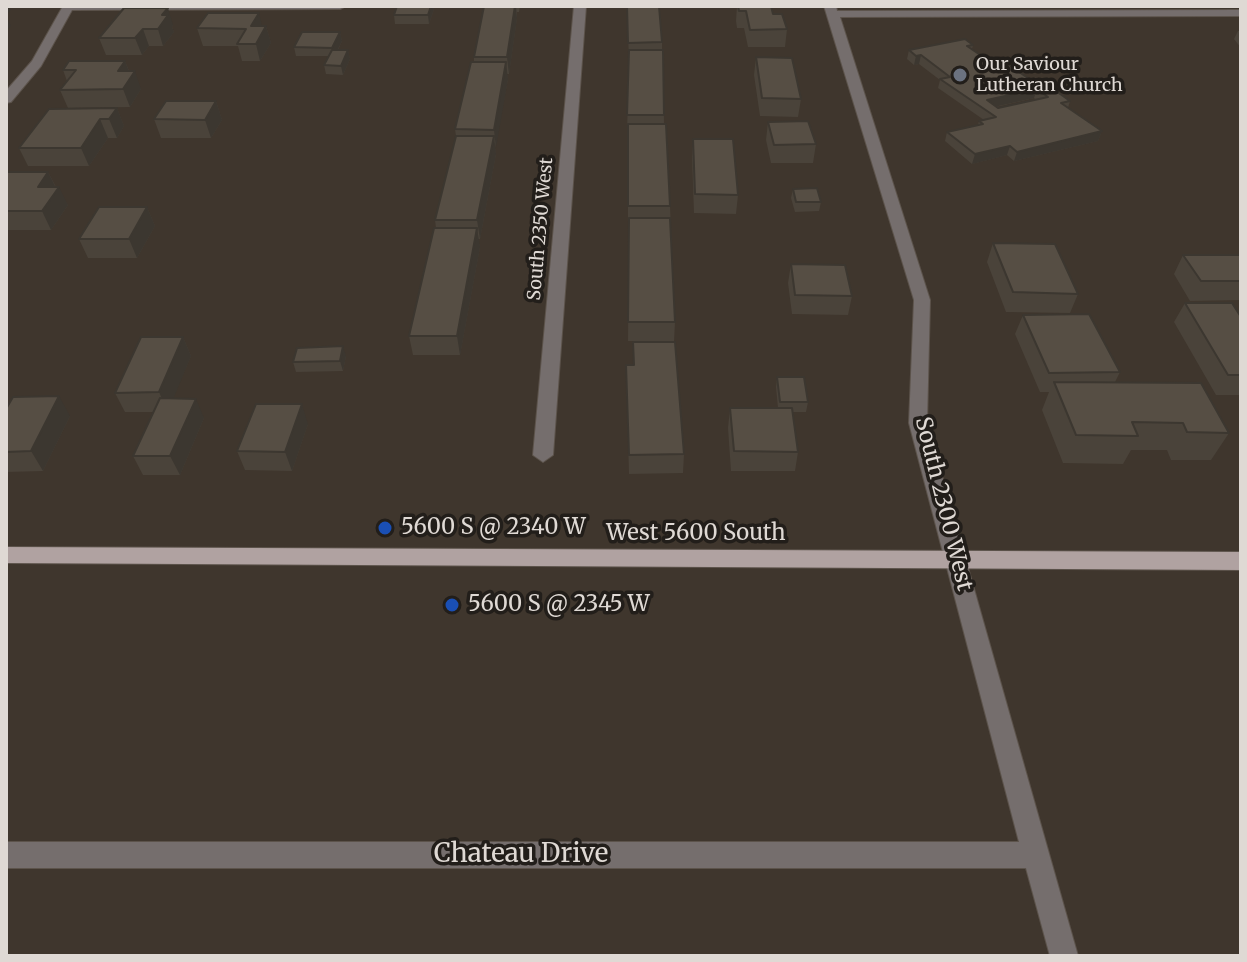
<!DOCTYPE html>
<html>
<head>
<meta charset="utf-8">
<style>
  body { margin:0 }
  #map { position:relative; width:1247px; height:962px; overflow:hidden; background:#3f362d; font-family:Merriweather,serif }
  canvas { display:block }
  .frame { position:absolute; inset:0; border:8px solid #dfd9d4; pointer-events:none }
</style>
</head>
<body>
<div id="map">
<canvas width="1247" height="962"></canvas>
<div class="frame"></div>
</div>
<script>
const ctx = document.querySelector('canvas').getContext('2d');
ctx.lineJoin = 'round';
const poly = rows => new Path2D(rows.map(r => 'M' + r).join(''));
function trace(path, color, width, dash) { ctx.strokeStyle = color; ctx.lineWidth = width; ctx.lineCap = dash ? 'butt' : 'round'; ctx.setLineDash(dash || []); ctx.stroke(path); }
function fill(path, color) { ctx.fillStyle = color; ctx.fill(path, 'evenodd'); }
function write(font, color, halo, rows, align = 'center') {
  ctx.font = font + ' Merriweather,serif'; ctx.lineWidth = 7; ctx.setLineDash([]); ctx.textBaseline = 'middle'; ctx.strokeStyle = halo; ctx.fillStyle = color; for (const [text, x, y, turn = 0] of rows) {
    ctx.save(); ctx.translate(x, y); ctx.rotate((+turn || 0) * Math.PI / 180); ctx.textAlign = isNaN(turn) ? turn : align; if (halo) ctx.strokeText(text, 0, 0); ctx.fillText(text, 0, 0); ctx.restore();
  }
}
const minor = poly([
  [63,6,346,6,340,9,72,10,41,66,11,102,6,103,6,91,32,61,63,6],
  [574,6,586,6,553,455,543,462,533,455,574,6],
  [824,6,836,6,837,11,1241,10,1241,16,840,17,930,300,927,423,1078,956,1050,956,1026,868,6,868,6,842,1019,842,909,423,914,300,824,6]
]);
const major = poly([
  [6,547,1241,552,1241,570,6,563,6,547]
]);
trace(minor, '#5c534b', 2);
trace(major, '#5c534b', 2);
fill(minor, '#756e6d');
fill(major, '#b0a2a1');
fill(poly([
  [397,6,433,6,434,9,429,24,395,24,394,15],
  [484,6,520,6,519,12,517,12,517,18,509,74,507,74,508,79,495,148,496,154,480,239,478,239,480,247,460,355,413,355,409,336,436,228,435,220,456,136,455,129,474,62,474,57],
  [627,6,662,42,662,50,663,50,664,124,670,206,675,322,674,342,628,341,629,225,628,225,628,133,627,133,629,60],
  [737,6,773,14,787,29,785,47,748,47,744,28,737,28,736,21],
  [124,8,173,25,172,27,174,32,163,46,149,46,142,55,106,55,99,38],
  [266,26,271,43,260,61,242,61,238,46,203,46,197,28],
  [1238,31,1241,31,1241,48,1234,39],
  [340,32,342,41,338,50,348,50,350,59,343,75,326,74,324,65,328,56,296,56,294,47],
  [973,45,972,49,998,67,1035,83,1070,101,1068,108,1102,131,1098,141,1014,161,1007,155,972,164,945,141,947,132,978,125,979,121,984,120,938,88,940,80,919,64,914,65,907,59,909,50],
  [1034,98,1036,100,998,108,996,107],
  [756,57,801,99,798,117,760,116,754,75],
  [125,61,129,71,141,89,130,107,68,108,60,90,67,81,63,70],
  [216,101,222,120,211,138,161,138,154,119],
  [117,108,124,126,117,138,108,138,89,166,28,166,19,148],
  [768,122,816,144,813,163,771,163,766,140],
  [693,139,738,195,736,214,694,213,692,157],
  [6,172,48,172,56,187,68,205,51,230,6,230],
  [793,189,821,202,819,211,795,212,791,198],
  [147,207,155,226,137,258,88,258,79,239],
  [993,243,1078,294,1070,313,1006,312,987,262],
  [1183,255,1241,255,1241,300,1190,301,1174,274],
  [791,264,852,296,848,315,792,314,788,283],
  [1185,303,1241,317,1241,395,1216,395,1174,322],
  [1023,315,1120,372,1115,382,1229,433,1211,460,1171,460,1167,450,1131,450,1123,464,1063,463,1042,410,1049,392,1040,392,1015,334],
  [183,337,191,356,173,398,204,418,180,475,143,475,133,456,154,412,125,412,115,393],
  [633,342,684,454,683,473,629,474,626,365,633,365],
  [346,356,343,371,296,372,293,362],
  [777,377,808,402,806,412,793,412,798,452,795,471,731,471,728,428,730,408,778,408,776,387],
  [6,409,70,416,43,471,6,472],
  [308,424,292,471,245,470,237,451]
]), '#4a433a');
fill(poly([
  [6,6,9,6,11,10,6,15],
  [431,6,433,6,434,9,429,24,428,15],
  [515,6,516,6,517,18,509,74,507,57],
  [168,8,173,25,172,27,174,32,163,46,158,29,162,15],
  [259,13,263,30,251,26],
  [6,16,11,26,6,31],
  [266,26,271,43,260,61,256,44],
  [143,29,149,46,142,55,135,38],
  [340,32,342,41,334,57,332,48],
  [348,50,350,59,343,75,341,66],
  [921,55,919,64,914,65,916,56],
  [125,61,131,77,135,71,141,89,130,107,123,89,118,71],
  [506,62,508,79,496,148,494,130],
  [1037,89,1034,98,985,109,987,100],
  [216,101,222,120,211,138,205,120],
  [117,108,124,126,117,138,109,119],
  [100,119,108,138,89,166,81,148],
  [1102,131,1098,141,1014,161,1017,152],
  [494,136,496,154,480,239,477,220],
  [1010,146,1007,155,972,164,975,154],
  [48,172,57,190,59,187,68,205,51,230,42,211,38,187],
  [147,207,155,226,137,258,129,239],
  [477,228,480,247,460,355,457,336],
  [183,337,191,356,168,412,159,392],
  [343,346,346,356,343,371,340,361],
  [59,396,70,416,43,471,31,451],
  [196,399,204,418,180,475,170,456],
  [302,404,308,424,292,471,285,452]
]), '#3c3730');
const building = poly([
  [397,6,431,6,428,15,394,15,397,6],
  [484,6,515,6,507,57,474,57,484,6],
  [627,6,659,6,662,42,628,43,627,6],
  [738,6,771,6,773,14,782,14,787,29,750,30,746,11,739,11,738,6],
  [124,8,168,8,162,15,168,15,158,29,143,29,135,38,99,38,124,8],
  [208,13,259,13,251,26,266,26,256,44,237,44,246,29,197,28,208,13],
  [302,32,340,32,332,48,294,47,302,32],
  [965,39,973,45,967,46,998,67,1009,65,1035,83,1042,81,1070,101,1061,103,1102,131,1017,152,1010,146,975,154,947,132,983,124,979,121,996,117,940,79,950,77,921,55,916,56,909,50,965,39],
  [1037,89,1048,97,998,108,987,100,1037,89],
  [332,50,348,50,341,66,324,65,332,50],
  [629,50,663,50,664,115,627,115,629,50],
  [756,57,792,58,801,99,762,98,756,57],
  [69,61,125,61,118,71,135,71,123,89,60,90,76,70,63,70,69,61],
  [471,62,506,62,494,130,455,129,471,62],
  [166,101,216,101,205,120,154,119,166,101],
  [117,108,109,119,100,119,81,148,19,148,49,109,117,108],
  [808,121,816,144,774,145,768,122,808,121],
  [628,124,666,124,670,206,628,206,628,124],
  [456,136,494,136,477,220,435,220,456,136],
  [693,139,733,139,738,195,695,194,693,139],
  [6,172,48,172,38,187,59,187,42,211,6,211,6,172],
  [817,188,821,202,796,202,793,189,817,188],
  [99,207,147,207,129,239,79,239,99,207],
  [629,218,670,218,675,322,628,322,629,218],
  [434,228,477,228,457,336,409,336,434,228],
  [993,243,1055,244,1078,294,1013,292,993,243],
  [1183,255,1241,255,1241,281,1201,281,1183,255],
  [791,264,845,265,852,296,795,295,791,264],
  [1185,303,1232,303,1241,317,1241,375,1228,375,1185,303],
  [1089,314,1120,372,1049,373,1023,315,1089,314],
  [141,337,183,337,159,392,115,393,141,337],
  [633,342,675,342,684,454,629,455,626,365,634,365,633,342],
  [343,346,340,361,293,362,297,348,343,346],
  [777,377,804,377,808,402,780,402,777,377],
  [1054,382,1201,383,1229,433,1187,432,1183,423,1132,422,1138,436,1076,435,1054,382],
  [59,396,31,451,6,452,6,409,13,397,59,396],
  [160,398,196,399,170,456,133,456,160,398],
  [256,404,302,404,285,452,237,451,256,404],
  [730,408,792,408,798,452,734,451,730,408]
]);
fill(building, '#564e44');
trace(building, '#3c3730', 2);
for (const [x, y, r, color] of [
  [960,75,8,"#6b7280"],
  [385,528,8,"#1a4fb4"],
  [452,605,8,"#1a4fb4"]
]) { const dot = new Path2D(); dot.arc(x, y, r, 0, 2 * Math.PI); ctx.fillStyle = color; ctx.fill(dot); trace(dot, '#221e1a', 3); }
write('18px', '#dfd9d4', '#221e1a', [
  ["Our Saviour",976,65],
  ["Lutheran Church",976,86]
], 'left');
write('18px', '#dfd9d4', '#221e1a', [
  ["South 2350 West",541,229,-85]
]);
write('22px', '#dfd9d4', '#221e1a', [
  ["South 2300 West",943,504,76],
  ["West 5600 South",696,534]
]);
write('22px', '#dfd9d4', '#221e1a', [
  ["5600 S @ 2340 W",401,528],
  ["5600 S @ 2345 W",468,605]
], 'left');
write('26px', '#dfd9d4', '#221e1a', [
  ["Chateau Drive",521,855]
]);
</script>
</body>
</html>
